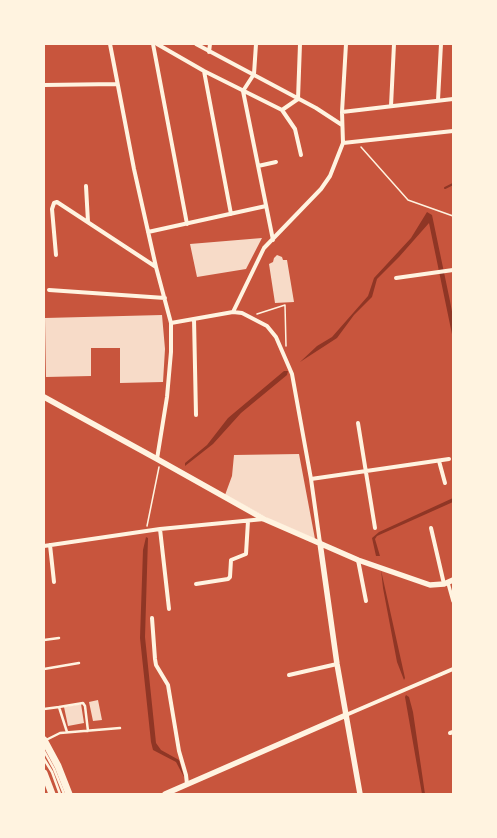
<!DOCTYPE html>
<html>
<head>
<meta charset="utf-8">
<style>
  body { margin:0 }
  #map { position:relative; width:497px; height:838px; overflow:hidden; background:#c8553d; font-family:"Alegreya Sans",sans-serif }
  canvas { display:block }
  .frame { position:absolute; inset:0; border:45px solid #fff3e0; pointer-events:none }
</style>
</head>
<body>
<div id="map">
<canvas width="497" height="838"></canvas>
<div class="frame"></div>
</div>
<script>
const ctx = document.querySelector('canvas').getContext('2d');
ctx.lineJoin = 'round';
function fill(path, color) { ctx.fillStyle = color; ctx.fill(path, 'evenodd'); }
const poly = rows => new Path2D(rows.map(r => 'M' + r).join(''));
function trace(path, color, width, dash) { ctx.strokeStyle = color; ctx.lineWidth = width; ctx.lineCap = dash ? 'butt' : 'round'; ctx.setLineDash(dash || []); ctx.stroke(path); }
fill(poly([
  [427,212,432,215,450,301,453,317,453,339,429,223,399,257,377,279,372,297,354,315,337,338,300,362,317,346,332,337,368,296,374,278,411,238],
  [284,371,288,371,287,375,241,413,213,444,185,466,185,463,207,445,228,418],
  [453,498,453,502,377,536,375,539,380,556,376,556,372,538,379,532],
  [146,537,148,538,145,637,156,743,161,750,179,760,184,777,176,762,153,750,151,742,140,638,143,550],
  [381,570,405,678,404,680,397,662,383,588],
  [406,695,409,697,413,712,425,794,422,794,405,697]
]), '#8f3625');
trace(poly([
  [445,188,453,184]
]), '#8f3625', 2);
fill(poly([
  [262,238,246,269,197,277,190,244],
  [277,255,282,257,283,260,287,260,294,302,275,303,269,264,273,262,274,258],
  [162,315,165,349,163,382,120,383,120,348,91,348,91,376,46,377,45,318],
  [299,454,315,539,271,520,225,495,232,476,234,455],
  [98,700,102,720,93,721,89,702],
  [81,704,84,723,68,726,64,707]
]), '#f7dbc8');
trace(poly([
  [361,147,408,200,453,216],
  [257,314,285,305,286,346],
  [147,526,159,467]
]), '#fff3e0', 1.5);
trace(poly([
  [44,640,59,638],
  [44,669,79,663],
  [59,707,83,703,85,706,88,731],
  [44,709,59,707,67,732],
  [46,740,60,733,120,728],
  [44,751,54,769,64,794],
  [44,759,52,772,60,794]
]), '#fff3e0', 2.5);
trace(poly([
  [448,583,453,601]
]), '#fff3e0', 3.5);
trace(poly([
  [110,44,134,169,156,267,171,323,171,352,167,397,157,459],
  [153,44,187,224],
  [157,44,204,71,282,110,295,129,301,155],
  [196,44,316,108,342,125],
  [256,44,254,74,243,91,273,240],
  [209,52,210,44],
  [204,71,231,214],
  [44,85,117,84],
  [438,100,441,44],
  [391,106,394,44],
  [282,110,298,99,300,44],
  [342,112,453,99],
  [343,143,453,131],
  [258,166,276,162],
  [86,186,88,222],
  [148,232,266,206],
  [56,255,52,209,54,203,57,202,156,267],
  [396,278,453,270],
  [49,290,165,298],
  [233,312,264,248,321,189,330,176,343,143,342,112,346,44],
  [194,319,196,415],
  [171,323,233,312,242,313,267,326,276,337,292,374,311,479,320,543],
  [358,423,375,528],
  [439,461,445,483],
  [311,479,449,459],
  [431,528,444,584],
  [160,529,169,609],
  [50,545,54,582],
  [44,546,160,529,264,519],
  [358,560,366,601],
  [196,584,228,579,230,577,231,560,246,554,248,521],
  [152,618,155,659,156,665,168,685,179,751,186,775,187,784],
  [289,675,337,664],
  [346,715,453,669],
  [450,733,453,732]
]), '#fff3e0', 4);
trace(poly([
  [44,397,157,459,264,519,358,560,430,585,444,584,453,580],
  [320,543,337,664,360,794],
  [165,794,346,715]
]), '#fff3e0', 5.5);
trace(poly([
  [44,740,58,766,69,794],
  [44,773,52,794]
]), '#fff3e0', 7);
</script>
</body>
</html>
